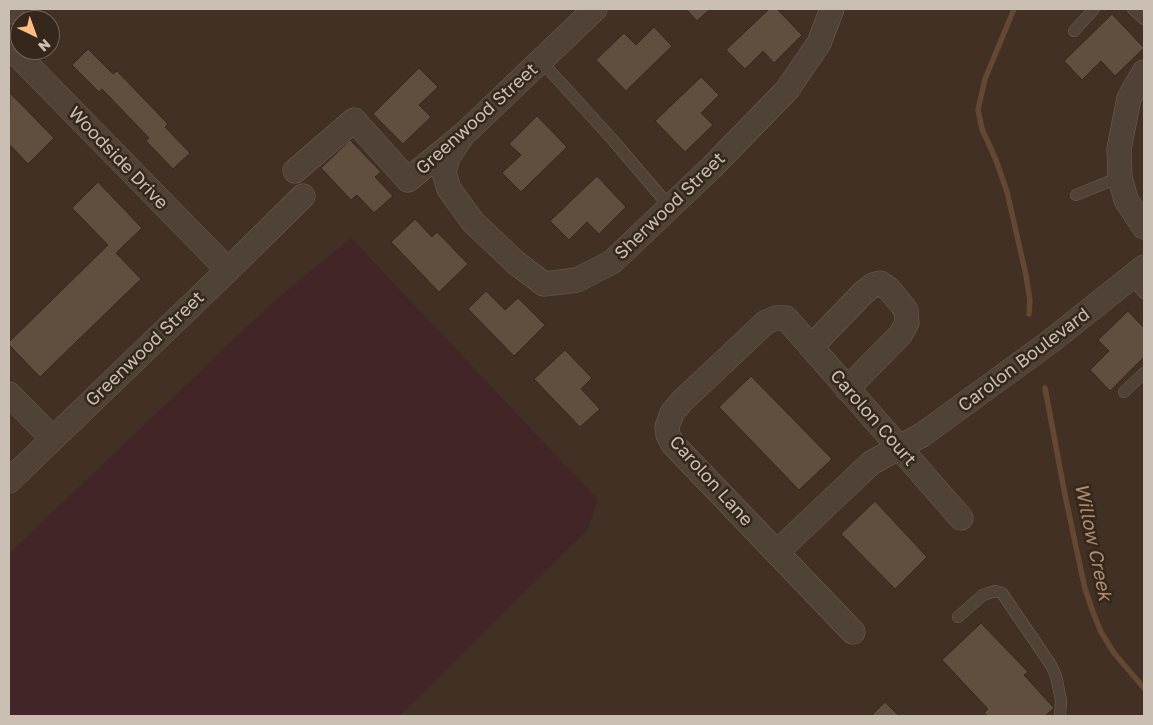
<!DOCTYPE html>
<html>
<head>
<meta charset="utf-8">
<style>
  body { margin:0 }
  #map { position:relative; width:1153px; height:725px; overflow:hidden; background:#413023; font-family:"Golos Text",sans-serif }
  canvas { display:block }
  .frame { position:absolute; inset:0; border:10px solid #cbbfb4; pointer-events:none }
  .north { position:absolute; left:10px; top:10px; width:50px; height:50px; box-sizing:border-box; background:#35271c; border:1px solid #716459; border-radius:50%; rotate:138deg; font-size:14px; font-weight:700; line-height:20px; text-align:center; color:#cbbfb4 }
  .north::after { content:''; display:block; margin:auto; width:18px; height:22px; background:#ffbd85; clip-path:polygon(50% 0,100% 100%,50% 72%,0 100%) }
</style>
</head>
<body>
<div id="map">
<canvas width="1153" height="725"></canvas>
<div class="frame"></div>
<div class="north">N</div>
</div>
<script>
const ctx = document.querySelector('canvas').getContext('2d');
ctx.lineJoin = 'round';
function fill(path, color) { ctx.fillStyle = color; ctx.fill(path, 'evenodd'); }
const poly = rows => new Path2D(rows.map(r => 'M' + r).join(''));
function trace(path, color, width, dash) { ctx.strokeStyle = color; ctx.lineWidth = width; ctx.lineCap = dash ? 'butt' : 'round'; ctx.setLineDash(dash || []); ctx.stroke(path); }
function write(font, color, halo, rows, align = 'center') {
  ctx.font = font + ' "Golos Text",sans-serif'; ctx.lineWidth = 5; ctx.setLineDash([]); ctx.textBaseline = 'middle'; ctx.strokeStyle = halo; ctx.fillStyle = color; for (const [text, x, y, turn = 0] of rows) {
    ctx.save(); ctx.translate(x, y); ctx.rotate((+turn || 0) * Math.PI / 180); ctx.textAlign = isNaN(turn) ? turn : align; if (halo) ctx.strokeText(text, 0, 0); ctx.fillText(text, 0, 0); ctx.restore();
  }
}
fill(poly([
  [351,238,598,500,587,530,399,716,9,716,9,554,272,303]
]), '#422526');
trace(poly([
  [1014,9,985,79,978,110,982,129,996,160,1007,192,1026,275,1030,301,1029,314],
  [1045,388,1065,495,1085,589,1093,612,1101,632,1114,653,1144,688]
]), '#654832', 5.5);
const building = poly([
  [686,9,710,9,697,21,686,9],
  [769,9,777,9,802,35,774,63,763,51,745,69,726,50,769,9],
  [1112,14,1144,48,1115,76,1101,61,1082,80,1064,61,1112,14],
  [654,27,672,46,626,91,596,60,624,33,636,45,654,27],
  [88,49,113,74,117,71,168,124,165,127,190,153,173,169,146,141,149,138,102,89,99,92,72,65,88,49],
  [419,68,438,87,419,105,431,117,403,144,373,114,419,68],
  [701,77,719,95,701,113,713,125,685,152,655,121,701,77],
  [10,93,54,138,28,164,9,144,10,93],
  [537,116,567,147,521,192,502,173,521,155,509,144,537,116],
  [350,140,381,172,375,177,393,196,374,213,357,195,351,200,321,168,350,140],
  [597,176,626,207,599,234,587,222,569,240,550,221,597,176],
  [98,182,142,228,116,253,141,279,40,377,9,345,9,342,108,245,72,208,98,182],
  [415,219,432,237,437,232,468,264,439,292,391,242,415,219],
  [486,291,505,310,518,298,545,325,514,356,468,309,486,291],
  [1128,311,1144,328,1144,357,1110,391,1090,370,1109,351,1098,340,1128,311],
  [565,350,592,378,581,389,600,409,580,427,534,379,565,350],
  [751,376,832,459,799,490,719,407,751,376],
  [875,501,927,557,895,589,841,534,875,501],
  [981,623,1028,672,1024,675,1054,708,1045,716,988,716,984,713,988,709,942,660,981,623],
  [885,702,899,716,871,716,885,702]
]);
fill(building, '#604e3f');
trace(building, '#37291e', 1);
const lane = poly([
  [1133,9,1144,19],
  [9,19,19,9],
  [1074,31,1094,9],
  [541,61,612,139,670,207],
  [1076,195,1120,177],
  [1131,278,1144,293],
  [1124,392,1144,373],
  [958,617,983,595,995,591,1002,593,1051,665,1056,676,1061,700,1060,716]
]);
const street = poly([
  [9,46,228,270],
  [1144,72,1129,98,1119,149,1120,177,1126,200,1144,227],
  [463,135,448,157,444,173,449,189,473,222,515,262,544,284,577,280,612,262,711,168,787,90,819,43,832,9],
  [295,171,354,120,408,180,463,135,595,9],
  [811,347,863,293,873,285,880,283,889,289,906,310,907,323,900,335,847,389],
  [9,394,52,438],
  [9,481,228,270,303,196],
  [777,552,871,463,922,435,1051,341,1144,267],
  [853,632,673,444,668,435,667,427,672,413,682,401,766,322,776,318,786,318,961,518]
]);
trace(lane, '#6e6055', 12);
trace(street, '#6e6055', 25);
trace(lane, '#504237', 11);
trace(street, '#504237', 24);
write('18px', '#cbbfb4', '#35271c', [
  ["Greenwood Street",477,119,-42],
  ["Woodside Drive",118,158,46],
  ["Sherwood Street",670,206,-44],
  ["Greenwood Street",145,349,-44],
  ["Carolon Boulevard",1024,360,-37],
  ["Carolon Court",873,418,49],
  ["Carolon Lane",711,481,48]
]);
write('italic 19px', '#b08c72', '#35271c', [
  ["Willow Creek",1093,542,78]
]);
</script>
</body>
</html>
